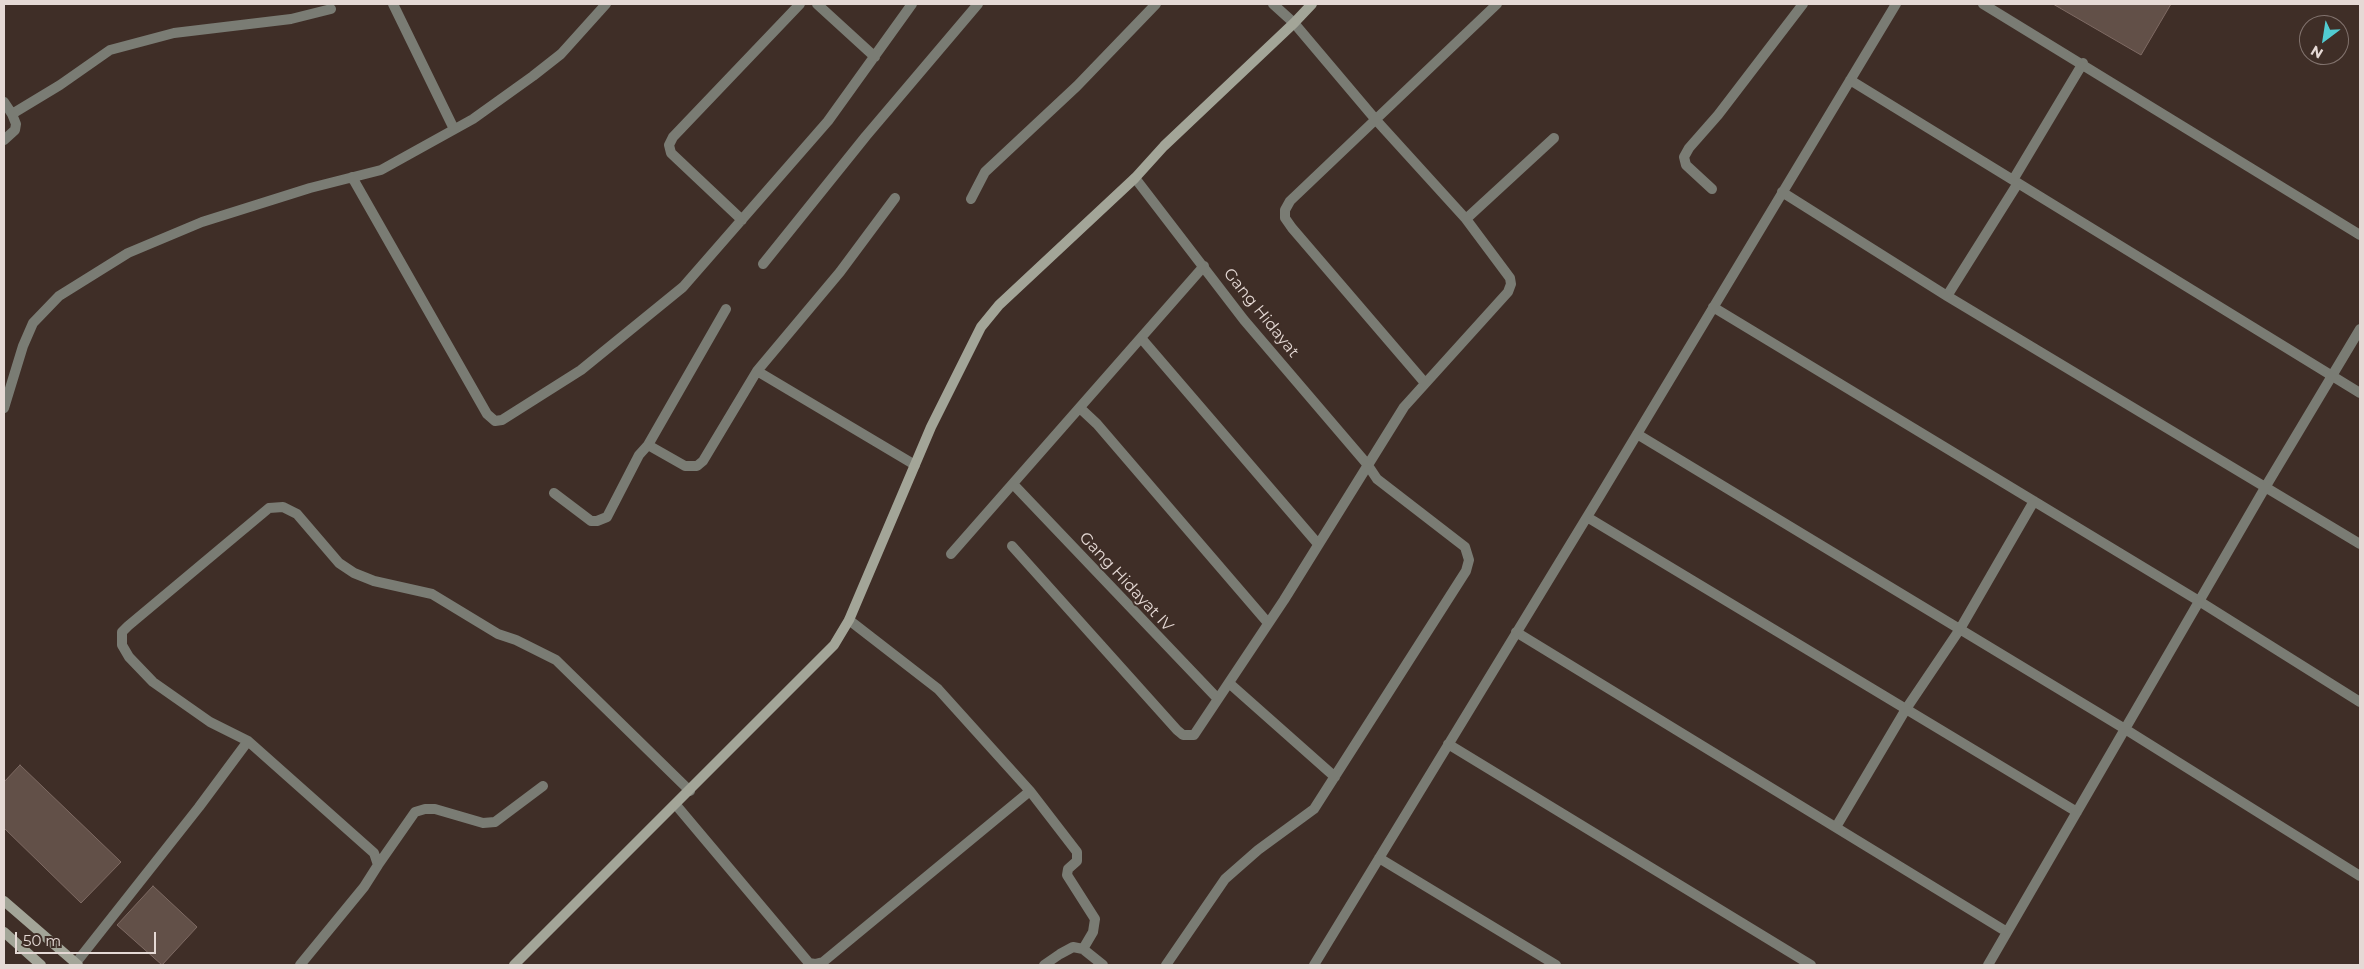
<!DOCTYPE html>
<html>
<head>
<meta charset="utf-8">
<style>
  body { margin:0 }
  #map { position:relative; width:2364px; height:969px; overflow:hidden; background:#3f2e27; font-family:Montserrat,sans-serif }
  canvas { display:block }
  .frame { position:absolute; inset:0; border:5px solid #e5d9d5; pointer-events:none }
  .north { position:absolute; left:2299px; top:15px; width:50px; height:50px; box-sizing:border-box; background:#3f2e27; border:1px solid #81726d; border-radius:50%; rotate:211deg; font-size:14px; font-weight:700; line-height:20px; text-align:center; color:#e5d9d5 }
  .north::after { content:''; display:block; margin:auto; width:18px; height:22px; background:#51ccd2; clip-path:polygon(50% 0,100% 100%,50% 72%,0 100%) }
  .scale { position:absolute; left:15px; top:932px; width:141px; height:22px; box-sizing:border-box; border:2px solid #e5d9d5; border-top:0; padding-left:6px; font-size:15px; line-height:18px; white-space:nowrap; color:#e5d9d5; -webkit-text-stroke:4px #3f2e27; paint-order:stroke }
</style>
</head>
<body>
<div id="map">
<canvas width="2364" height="969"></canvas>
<div class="frame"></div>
<div class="north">N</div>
<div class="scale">50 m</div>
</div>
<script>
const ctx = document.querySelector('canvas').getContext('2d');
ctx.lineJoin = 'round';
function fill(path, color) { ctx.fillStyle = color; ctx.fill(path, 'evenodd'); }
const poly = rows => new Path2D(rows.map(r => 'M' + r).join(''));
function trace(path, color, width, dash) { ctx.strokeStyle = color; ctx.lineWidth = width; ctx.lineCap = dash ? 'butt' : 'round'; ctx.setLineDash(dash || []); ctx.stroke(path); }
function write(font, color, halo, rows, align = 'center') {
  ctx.font = font + ' Montserrat,sans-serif'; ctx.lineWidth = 4; ctx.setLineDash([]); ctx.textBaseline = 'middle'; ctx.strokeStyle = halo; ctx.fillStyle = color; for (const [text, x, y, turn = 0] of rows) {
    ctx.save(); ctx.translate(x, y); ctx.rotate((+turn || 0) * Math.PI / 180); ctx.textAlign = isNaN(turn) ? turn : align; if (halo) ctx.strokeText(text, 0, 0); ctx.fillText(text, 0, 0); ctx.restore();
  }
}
const building = poly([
  [2053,4,2171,4,2141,55,2053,4],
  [20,765,121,862,81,903,4,828,4,782,20,765],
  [153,886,197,927,162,965,117,925,153,886]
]);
fill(building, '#625048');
trace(building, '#7e6a63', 1);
trace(poly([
  [393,4,454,129],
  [817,4,875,57],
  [1983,4,2360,235],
  [1850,80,2360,393],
  [4,102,12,114,16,124,15,130,4,140],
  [12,114,60,85,110,50,174,33,291,19,331,9],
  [352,177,487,414,495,421,502,420,581,370,683,287,828,121,912,4],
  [1135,178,1244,320,1367,464,1377,479,1465,547,1469,560,1466,571,1314,809,1258,850,1225,879,1166,965],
  [2013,180,2083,63],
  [1712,189,1686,165,1684,157,1689,148,1718,115,1803,4],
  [1782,192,1947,296,2360,544],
  [971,199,985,172,1077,86,1156,4],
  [1466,219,1554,138],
  [742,220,671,153,669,145,673,137,800,4],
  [763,264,866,136,978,4],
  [1947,296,2018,183],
  [1713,307,2199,601,2360,702],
  [1141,338,1318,544],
  [757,371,840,272,895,198],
  [1425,383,1292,228,1285,218,1285,210,1290,201,1497,4],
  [4,408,23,346,33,323,59,296,128,253,202,222,310,188,381,170,473,119,533,76,561,54,606,4],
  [1081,409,1097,424,1268,623],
  [1637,434,2125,729,2360,876],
  [648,445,726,309],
  [1013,484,1218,699],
  [554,493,591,521,597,521,607,517,639,455,648,445,685,466,697,466,703,461,757,371,915,465],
  [1587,517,2077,812],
  [1012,546,1177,730,1183,735,1194,735,1284,600,1404,407,1508,292,1511,284,1510,278,1466,219,1376,120,1294,23,1273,4],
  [951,554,1204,266],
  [1516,632,2007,932],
  [1229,683,1335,777],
  [1448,744,1811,965],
  [1030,791,1077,852,1077,861,1068,869,1067,875,1095,919,1093,932,1083,949],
  [676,805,809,963,815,964,823,962,1030,791,938,689,849,620],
  [1836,827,1906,709,1960,629,2034,501],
  [1379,858,1556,965],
  [378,865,415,812,425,809,435,809,483,823,495,822,543,786],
  [75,964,199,807,248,741],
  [300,965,364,887,378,865,374,853,248,741,210,722,153,682,129,657,122,645,122,632,128,626,269,508,283,507,297,514,339,563,354,573,374,581,432,594,498,634,516,640,556,660,690,791],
  [1044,965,1060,954,1073,947,1083,949,1103,965],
  [1314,965,1601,494,1896,4],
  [1988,965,2266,486,2360,329]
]), '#7a7c74', 10);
trace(poly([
  [4,901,78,965],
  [4,932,41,965],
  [514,965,834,645,849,620,931,427,981,327,999,305,1135,178,1164,146,1294,23,1312,4]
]), '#a3a598', 10);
write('16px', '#e5d9d5', '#3f2e27', [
  ["Gang Hidayat",1261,313,51],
  ["Gang Hidayat IV",1126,582,47]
]);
</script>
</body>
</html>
